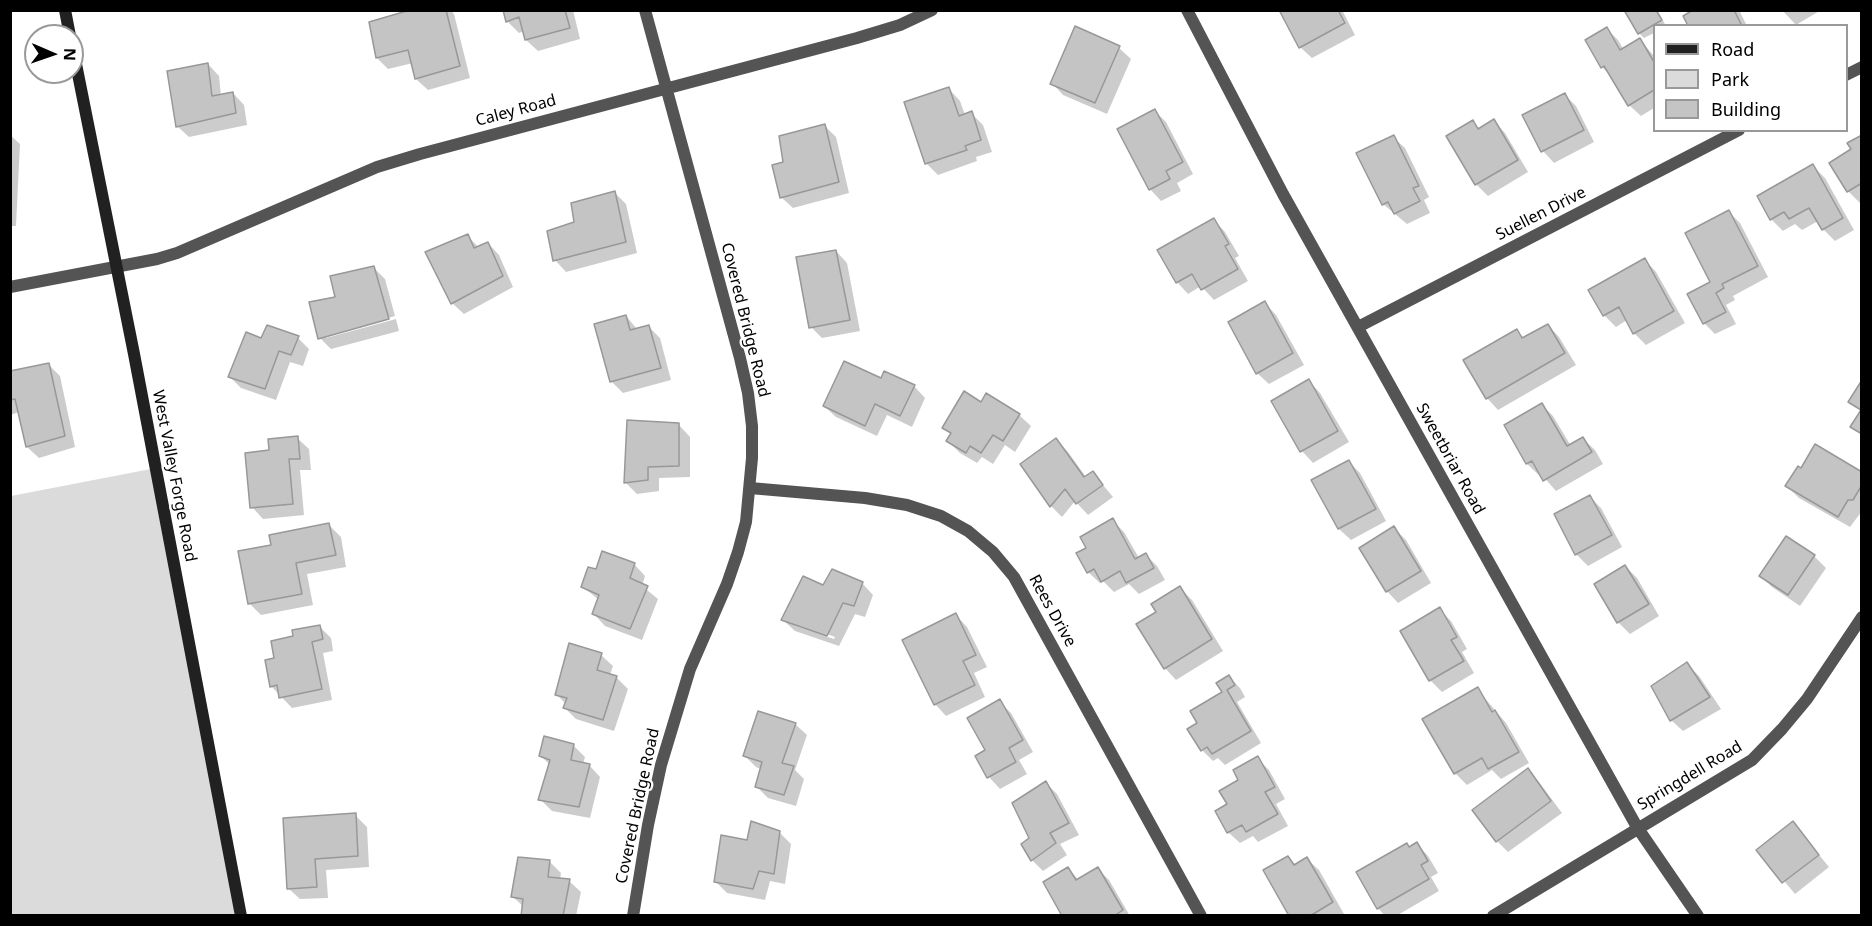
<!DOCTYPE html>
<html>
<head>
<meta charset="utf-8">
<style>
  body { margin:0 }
  #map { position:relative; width:1872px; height:926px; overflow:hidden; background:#fff; font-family:"Noto Sans",sans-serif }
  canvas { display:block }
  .frame { position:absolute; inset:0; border:12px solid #000; pointer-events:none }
  .legend { position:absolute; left:1653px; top:24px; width:195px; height:108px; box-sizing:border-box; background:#fff; border:2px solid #999; margin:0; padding:8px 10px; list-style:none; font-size:18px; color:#000 }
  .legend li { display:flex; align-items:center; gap:12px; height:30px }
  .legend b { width:30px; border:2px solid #999 }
  .north { position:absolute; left:24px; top:24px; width:60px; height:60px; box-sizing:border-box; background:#fff; border:2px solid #999; border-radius:50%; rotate:92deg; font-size:16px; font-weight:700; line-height:24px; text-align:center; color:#000 }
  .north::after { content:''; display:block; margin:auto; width:21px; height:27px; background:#000; clip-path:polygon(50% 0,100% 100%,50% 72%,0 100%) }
</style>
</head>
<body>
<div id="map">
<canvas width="1872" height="926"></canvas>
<div class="frame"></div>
<ul class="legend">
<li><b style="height:8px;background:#212121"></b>Road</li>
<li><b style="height:16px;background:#dbdbdb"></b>Park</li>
<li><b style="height:16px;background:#c4c4c4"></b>Building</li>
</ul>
<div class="north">N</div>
</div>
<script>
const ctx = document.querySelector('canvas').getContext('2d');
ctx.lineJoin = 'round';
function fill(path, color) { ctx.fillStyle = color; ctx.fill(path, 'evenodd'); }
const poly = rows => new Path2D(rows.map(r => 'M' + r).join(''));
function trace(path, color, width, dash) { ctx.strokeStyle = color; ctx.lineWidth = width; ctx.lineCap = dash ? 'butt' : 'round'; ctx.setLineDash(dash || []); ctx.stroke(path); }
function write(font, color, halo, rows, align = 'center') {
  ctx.font = font + ' "Noto Sans",sans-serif'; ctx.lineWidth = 4.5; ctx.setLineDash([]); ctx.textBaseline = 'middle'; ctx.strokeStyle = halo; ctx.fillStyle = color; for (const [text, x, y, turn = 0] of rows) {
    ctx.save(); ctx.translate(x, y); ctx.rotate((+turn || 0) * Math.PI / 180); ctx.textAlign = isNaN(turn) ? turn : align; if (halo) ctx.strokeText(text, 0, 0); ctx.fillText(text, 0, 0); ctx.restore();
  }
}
fill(poly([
  [156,468,241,915,11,916,11,496]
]), '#dbdbdb');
fill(poly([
  [416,10,451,10,454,14,470,78,428,90,416,79,413,63,388,69,377,58],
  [505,10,573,10,580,39,538,51,526,40,524,31,519,33,508,22],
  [1281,10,1342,10,1355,35,1312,58,1300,47],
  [1626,10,1657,10,1666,26,1654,26,1654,33,1644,38,1639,33],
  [1696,10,1739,10,1747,26,1690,26],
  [1782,10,1821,10,1796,25],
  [1607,29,1618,40,1624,50,1640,40,1654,56,1654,108,1641,116,1629,105,1614,79,1602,67],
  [1119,48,1131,59,1107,114,1063,95,1052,83],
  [208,64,219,76,221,96,233,93,244,105,247,125,189,137,177,126],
  [949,89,960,101,965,115,971,113,983,125,992,152,976,157,977,161,938,175,926,163],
  [1565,95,1576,106,1594,142,1554,163,1543,151,1524,116],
  [1155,111,1166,122,1193,174,1177,183,1181,191,1161,201,1150,189],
  [1473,121,1480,129,1494,121,1505,133,1528,172,1488,196,1476,184],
  [825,126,836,137,849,193,793,208,781,197],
  [10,135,20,144,16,226,10,226],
  [1862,136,1862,201,1860,203,1848,191,1853,150],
  [1393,137,1405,148,1429,197,1424,200,1430,213,1407,224,1383,204],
  [1813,166,1825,178,1854,230,1835,241,1823,229,1818,221,1802,230,1795,224,1783,231,1771,219],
  [614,192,626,204,637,253,566,272,555,260,576,223],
  [1729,212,1740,223,1768,277,1733,296,1735,300,1726,305,1736,324,1715,334,1704,323],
  [1214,220,1225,232,1239,256,1235,258,1248,281,1214,300,1201,286,1188,294,1177,282],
  [468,236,479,248,488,243,499,255,513,287,464,314,452,303],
  [836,251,847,263,860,331,822,338,811,327],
  [1645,260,1656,272,1685,323,1646,345,1634,333,1627,320,1616,327,1604,315],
  [373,267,385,279,395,316,326,335,326,338,396,319,399,331,331,349,320,338,337,298],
  [1265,303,1276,315,1304,365,1269,384,1257,373],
  [626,316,637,329,649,327,660,338,671,380,623,393,611,381],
  [1548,325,1559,337,1576,365,1498,410,1487,398,1517,331,1525,339],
  [298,338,309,349,303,366,290,362,276,400,241,388,230,377,262,340],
  [48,364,60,376,75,447,39,458,27,447,19,412,10,415,10,372],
  [882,381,914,386,925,398,912,427,887,415,877,436,836,417,824,406],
  [1309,381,1320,393,1349,442,1313,463,1302,451,1273,402],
  [982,404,1019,415,1031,426,1015,452,1005,445,993,464,982,457,977,463,960,453,948,441,952,435,944,428],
  [1542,405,1553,416,1571,446,1583,439,1595,450,1603,464,1556,491,1541,474,1539,475,1527,464,1506,426],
  [628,422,679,425,690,437,690,477,659,478,659,491,637,494,626,483],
  [297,438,309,449,311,470,300,470,304,515,263,519,252,507,271,452],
  [1056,440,1068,452,1086,477,1093,473,1113,497,1088,515,1075,501,1062,517,1051,506,1022,465],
  [1349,462,1360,473,1386,521,1351,540,1339,529,1313,481],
  [1862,473,1862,511,1850,527,1799,498,1787,486],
  [1590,497,1601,508,1622,547,1588,566,1576,554],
  [1112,520,1124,532,1139,558,1145,554,1157,566,1165,580,1139,594,1129,584,1114,592,1103,581,1100,583,1088,572],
  [329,525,341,537,346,567,307,574,313,605,261,615,249,603,272,546],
  [1394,528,1406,540,1431,583,1398,603,1387,591],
  [1786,538,1814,556,1826,568,1800,606,1772,587,1761,576],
  [634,564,645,576,642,586,658,599,642,640,605,626,594,614,599,600,583,587,597,571],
  [1625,566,1637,578,1659,616,1630,634,1618,622,1596,584],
  [862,583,873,595,865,617,855,614,839,646,795,631,783,620],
  [796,623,835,637,834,639,796,626],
  [1180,588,1192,600,1223,651,1176,680,1165,668,1159,612],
  [1439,609,1451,621,1467,649,1462,652,1474,673,1442,692,1430,680,1402,631],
  [956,615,967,627,987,667,974,673,985,697,946,716,935,704],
  [319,626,331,638,333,651,323,653,332,700,292,708,271,686,276,659,295,638],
  [601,655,613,666,610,675,616,677,628,689,614,731,576,719,565,708,566,704,557,695],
  [1687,664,1699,676,1721,709,1683,731,1671,720],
  [1229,677,1240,688,1245,697,1237,702,1261,743,1225,765,1218,758,1213,761,1202,750,1199,723,1224,693],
  [1477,689,1506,723,1529,763,1501,779,1492,770,1467,785,1455,773,1424,720],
  [999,701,1011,713,1033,752,1019,760,1027,774,1000,789,989,777,977,756,987,750],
  [795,724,807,735,795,770,804,779,796,806,768,798,756,786,761,769,756,767,744,755],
  [574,746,585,757,583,764,589,765,600,777,590,818,552,811,540,799,550,765,540,755],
  [1257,758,1269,770,1285,799,1276,804,1288,826,1258,842,1253,836,1240,843,1228,832,1240,781],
  [1528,770,1539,782,1562,813,1508,852,1497,841],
  [1046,783,1057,794,1079,835,1060,844,1067,855,1043,871,1032,860],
  [355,815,367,827,369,867,326,870,328,898,300,899,288,888],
  [1793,823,1829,867,1795,894,1758,850],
  [779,832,791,844,785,884,770,881,765,900,727,893,715,881,748,841],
  [1417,844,1428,856,1438,873,1431,877,1439,891,1396,916,1385,916,1378,908,1410,848],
  [1288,857,1296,865,1307,859,1319,870,1344,914,1291,916],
  [550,862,561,873,560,880,569,881,581,892,576,916,523,916,524,907,513,897],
  [1068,869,1079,880,1098,869,1109,880,1130,916,1064,916]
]), '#0003');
const building = poly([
  [410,10,446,10,460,66,415,79,408,50,376,58,369,22,410,10],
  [503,10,565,10,570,28,525,40,519,17,506,22,503,10],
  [1279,10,1338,10,1345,23,1299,48,1279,10],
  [1624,10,1656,10,1662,20,1638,34,1624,10],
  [1693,10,1734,10,1742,26,1688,26,1683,16,1693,10],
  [1075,26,1120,46,1095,103,1050,84,1075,26],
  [1607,27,1620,50,1640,38,1654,62,1654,90,1628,106,1604,66,1601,68,1585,40,1607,27],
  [208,63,212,96,233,92,236,113,176,127,167,71,208,63],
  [949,87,959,116,972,111,981,140,965,146,967,150,925,164,904,102,949,87],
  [1565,93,1584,130,1541,152,1522,115,1565,93],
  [1155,109,1183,162,1166,171,1170,179,1149,190,1117,129,1155,109],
  [1494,119,1518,160,1475,185,1446,136,1473,120,1478,129,1494,119],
  [825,124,839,182,780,198,772,165,783,162,779,136,825,124],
  [1394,135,1419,186,1413,188,1420,201,1394,214,1388,202,1382,205,1356,153,1394,135],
  [1862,135,1862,183,1847,192,1829,163,1851,149,1847,143,1862,135],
  [1813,164,1843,218,1822,230,1809,208,1789,219,1784,212,1770,220,1757,196,1813,164],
  [615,191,626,242,553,261,547,231,574,222,571,203,615,191],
  [1729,210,1758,266,1722,284,1724,288,1716,293,1726,312,1703,324,1687,294,1710,282,1685,233,1729,210],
  [1214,218,1229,244,1225,246,1238,269,1201,290,1192,274,1176,283,1157,250,1214,218],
  [468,234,474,248,488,242,503,276,451,304,425,252,468,234],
  [836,250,850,320,809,328,796,257,836,250],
  [1645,258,1674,311,1633,334,1619,307,1603,316,1588,290,1645,258],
  [374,266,389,319,318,339,309,302,335,297,330,276,374,266],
  [1265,301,1293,353,1256,374,1228,322,1265,301],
  [626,315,630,330,649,325,661,368,610,382,594,324,626,315],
  [1548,324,1565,353,1486,399,1463,360,1517,329,1522,338,1548,324],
  [267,325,299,336,291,355,279,351,265,389,228,377,246,332,261,338,267,325],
  [844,361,881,378,884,371,915,385,900,416,875,404,865,426,823,406,844,361],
  [49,363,65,436,26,447,15,399,10,400,10,371,49,363],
  [1309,379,1338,431,1300,452,1271,401,1309,379],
  [1862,380,1862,434,1850,427,1861,410,1848,402,1862,380],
  [964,391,981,402,986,393,1020,414,1003,441,993,435,981,453,970,446,966,453,946,441,951,433,942,428,964,391],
  [1542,403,1567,446,1583,437,1592,452,1543,481,1532,461,1526,464,1504,425,1542,403],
  [627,420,679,423,679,466,648,467,648,480,624,483,627,420],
  [298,436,300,459,289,459,293,504,250,508,245,453,269,450,268,439,298,436],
  [1056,438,1084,477,1093,471,1103,485,1076,504,1065,489,1050,507,1020,464,1056,438],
  [1815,444,1862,472,1862,485,1853,500,1848,500,1838,517,1785,486,1798,466,1801,468,1815,444],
  [1349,460,1376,509,1338,529,1311,480,1349,460],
  [1590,495,1612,535,1575,555,1554,514,1590,495],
  [1113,518,1135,559,1146,553,1154,568,1126,583,1120,571,1101,582,1094,569,1087,573,1076,553,1086,548,1080,537,1113,518],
  [329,523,336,555,296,563,302,594,248,604,238,551,271,545,269,535,329,523],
  [1394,526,1421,571,1386,592,1359,548,1394,526],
  [1786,536,1815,555,1788,595,1759,576,1786,536],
  [602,551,635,563,630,578,648,586,630,629,592,614,599,595,581,587,588,567,596,569,602,551],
  [1625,565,1649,604,1617,623,1594,584,1625,565],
  [832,569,863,582,854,606,843,603,827,636,781,620,803,576,823,585,832,569],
  [1180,586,1212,639,1164,669,1136,624,1156,612,1151,604,1180,586],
  [1440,607,1457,637,1451,640,1464,661,1429,681,1400,631,1440,607],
  [956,613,976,655,963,661,975,685,934,705,902,640,956,613],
  [320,625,323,639,312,642,322,689,279,698,277,685,270,687,265,660,274,658,271,641,293,636,292,630,320,625],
  [569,643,602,653,597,670,617,676,603,720,563,708,567,698,555,695,569,643],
  [1687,662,1710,697,1670,721,1651,686,1687,662],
  [1229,675,1235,685,1227,690,1251,731,1212,754,1207,747,1201,751,1187,729,1197,723,1190,711,1222,692,1216,683,1229,675],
  [1478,687,1492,712,1495,710,1519,752,1488,769,1482,758,1454,774,1422,719,1478,687],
  [1000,699,1023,740,1009,748,1016,762,987,778,975,756,985,750,967,718,1000,699],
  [758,711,796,723,782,763,794,766,784,795,755,787,762,762,743,756,758,711],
  [544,736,574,744,571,760,590,764,579,807,538,800,550,760,539,756,544,736],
  [1258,756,1275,787,1265,792,1278,814,1246,832,1242,825,1227,833,1215,811,1227,804,1219,791,1238,780,1233,770,1258,756],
  [1528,768,1551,801,1496,842,1472,810,1528,768],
  [1046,781,1069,823,1050,833,1056,843,1031,861,1021,844,1029,838,1012,803,1046,781],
  [356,813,358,856,315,859,317,887,287,889,283,818,356,813],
  [751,821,780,831,774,874,759,871,753,889,714,882,721,835,747,840,751,821],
  [1793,821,1819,855,1782,883,1756,850,1793,821],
  [1417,842,1428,861,1421,865,1429,879,1377,909,1356,872,1407,843,1409,847,1417,842],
  [1288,856,1294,865,1307,857,1333,902,1310,916,1289,916,1263,870,1288,856],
  [518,857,550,860,548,877,570,879,563,916,521,916,523,899,511,897,518,857],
  [1068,867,1076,880,1098,867,1123,910,1114,916,1062,916,1043,882,1068,867]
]);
fill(building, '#c4c4c4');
trace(building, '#989898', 1.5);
trace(poly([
  [1187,10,1283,194,1637,827,1698,916],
  [1846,75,1862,67],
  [10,287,157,259,177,253,377,167,420,154,857,38,900,25,932,10],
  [1358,327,1739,130],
  [750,488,865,498,907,505,941,516,968,531,993,552,1014,577,1201,916],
  [633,916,648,825,661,765,690,669,727,584,738,552,746,522,752,458,752,426,748,393,740,358,645,10],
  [1493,916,1752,760,1782,729,1807,699,1862,617]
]), '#545454', 12);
trace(poly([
  [65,10,70,36],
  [72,44,134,354,241,916]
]), '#212121', 12);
write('16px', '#000', '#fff', [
  ["Caley Road",516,111,-15],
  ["Suellen Drive",1541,214,-27],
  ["Covered Bridge Road",745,320,76],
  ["Sweetbriar Road",1450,459,61],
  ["West Valley Forge Road",174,476,79],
  ["Rees Drive",1052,611,61],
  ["Springdell Road",1690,776,-31],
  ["Covered Bridge Road",638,806,-78]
]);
</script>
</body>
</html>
